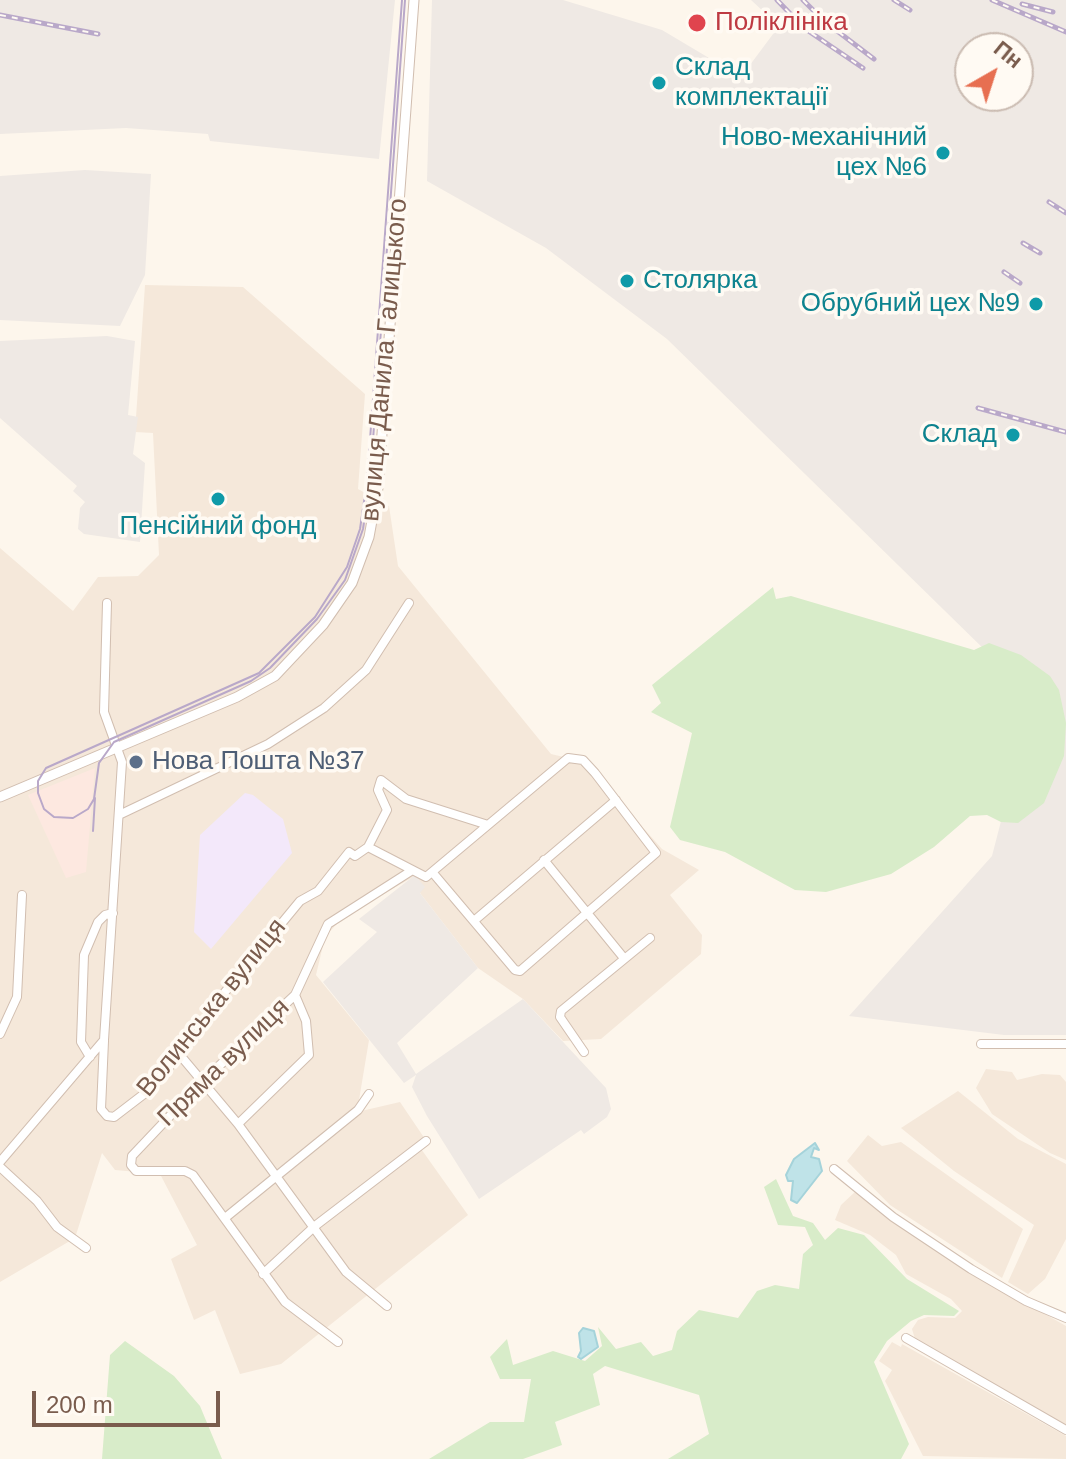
<!DOCTYPE html>
<html>
<head>
<meta charset="utf-8">
<style>
  body { margin:0 }
  #map { position:relative; width:1066px; height:1459px; overflow:hidden; background:#fdf6ec; font-family:Helvetica,sans-serif }
  canvas { display:block }
  .north { position:absolute; left:954px; top:32px; width:80px; height:80px; box-sizing:border-box; background:#fffaf3; border:2px solid #cabbb1; border-radius:50%; rotate:39deg; font-size:22px; font-weight:700; line-height:32px; text-align:center; color:#7a5c4d }
  .north::after { content:''; display:block; margin:auto; width:28px; height:36px; background:#e76f51; clip-path:polygon(50% 0,100% 100%,50% 72%,0 100%) }
  .scale { position:absolute; left:32px; top:1391px; width:188px; height:36px; box-sizing:border-box; border:4px solid #7a5c4d; border-top:0; padding-left:10px; font-size:24px; line-height:28px; white-space:nowrap; color:#7a5c4d; -webkit-text-stroke:6px #fffaf3; paint-order:stroke }
</style>
</head>
<body>
<div id="map">
<canvas width="1066" height="1459"></canvas>
<div class="north">Пн</div>
<div class="scale">200 m</div>
</div>
<script>
const ctx = document.querySelector('canvas').getContext('2d');
ctx.lineJoin = 'round';
function fill(path, color) { ctx.fillStyle = color; ctx.fill(path, 'evenodd'); }
const poly = rows => new Path2D(rows.map(r => 'M' + r).join(''));
function trace(path, color, width, dash) { ctx.strokeStyle = color; ctx.lineWidth = width; ctx.lineCap = dash ? 'butt' : 'round'; ctx.setLineDash(dash || []); ctx.stroke(path); }
function write(font, color, halo, rows, align = 'center') {
  ctx.font = font + ' Helvetica,sans-serif'; ctx.lineWidth = 7; ctx.setLineDash([]); ctx.textBaseline = 'middle'; ctx.strokeStyle = halo; ctx.fillStyle = color; for (const [text, x, y, turn = 0] of rows) {
    ctx.save(); ctx.translate(x, y); ctx.rotate((+turn || 0) * Math.PI / 180); ctx.textAlign = isNaN(turn) ? turn : align; if (halo) ctx.strokeText(text, 0, 0); ctx.fillText(text, 0, 0); ctx.restore();
  }
}
fill(poly([
  [145,285,243,287,365,394,358,489,389,506,398,566,551,754,585,762,662,849,699,870,670,895,702,935,701,954,601,1039,563,1041,523,999,478,968,420,893,415,876,343,917,325,937,316,975,369,1040,357,1112,400,1102,425,1139,419,1146,468,1215,281,1364,240,1374,215,1310,194,1320,171,1259,197,1245,160,1174,115,1170,102,1153,75,1238,0,1282,0,548,73,611,98,577,138,576,159,555,153,433,135,432],
  [986,1069,1012,1072,1017,1080,1042,1074,1060,1075,1066,1082,1066,1160,1050,1153,992,1114,976,1088],
  [958,1091,1018,1139,1066,1164,1066,1239,1045,1279,1028,1294,1008,1282,1034,1225,954,1171,901,1128],
  [868,1135,882,1146,901,1142,1023,1229,1002,1278,890,1205,847,1161],
  [857,1190,1006,1292,1066,1326,1066,1425,915,1339,912,1329,918,1320,928,1317,955,1318,962,1311,951,1299,906,1274,896,1255,870,1235,835,1220,841,1205],
  [892,1342,901,1347,902,1344,1066,1436,1066,1459,923,1456,885,1381,892,1370,879,1361]
]), '#f5e8da');
fill(poly([
  [95,768,86,872,66,878,28,795]
]), '#fde8e0');
fill(poly([
  [0,0,395,0,379,159,210,141,208,134,126,128,0,134],
  [432,0,563,0,662,30,741,77,779,26,751,0,1066,0,1066,1035,1004,1035,849,1016,992,856,1022,740,991,656,667,339,546,248,427,181],
  [970,48,1018,48,1018,96,970,96],
  [85,170,151,174,145,275,120,326,0,320,0,176],
  [107,336,135,341,128,415,138,417,133,454,145,463,140,542,84,534,78,529,80,508,85,502,73,491,77,486,0,418,0,341],
  [415,875,425,887,420,893,478,968,397,1043,416,1074,523,999,606,1088,611,1109,607,1117,584,1134,581,1130,479,1199,427,1116,412,1087,416,1075,404,1083,323,982,377,932,359,919]
]), '#efe9e4');
fill(poly([
  [245,793,253,795,283,819,292,853,211,949,194,932,200,835]
]), '#f3e8fa');
fill(poly([
  [773,587,776,599,791,596,974,650,989,643,1021,655,1050,676,1059,690,1066,723,1064,756,1044,803,1018,823,1001,822,987,815,970,816,934,847,891,874,826,892,795,890,725,852,680,840,670,827,692,733,651,712,661,703,652,685],
  [776,1179,793,1216,813,1223,825,1240,838,1228,864,1235,907,1279,959,1311,954,1316,924,1315,911,1321,887,1341,874,1362,909,1444,901,1459,668,1459,709,1434,699,1395,605,1366,593,1374,600,1405,555,1422,562,1445,523,1459,429,1459,490,1422,524,1422,531,1379,500,1379,490,1357,507,1339,513,1365,553,1351,585,1361,602,1346,598,1327,616,1349,641,1342,653,1356,672,1350,677,1331,699,1310,738,1318,757,1291,775,1285,799,1289,803,1254,813,1245,805,1227,778,1225,764,1187],
  [125,1341,174,1376,200,1406,222,1459,102,1459,110,1355]
]), '#d8ecc9');
const water = poly([
  [815,1143,819,1150,814,1148,811,1157,819,1159,822,1171,797,1203,791,1200,793,1181,788,1181,786,1175,794,1159,815,1143],
  [583,1328,594,1331,598,1347,581,1359,578,1357,581,1351,579,1333,583,1328]
]);
fill(water, '#bfe3e8');
trace(water, '#a5d3da', 2);
const minor = poly([
  [119,815,268,744,324,708,366,670,409,603],
  [544,860,623,957],
  [433,873,515,970,520,971,656,853,595,773,583,760,568,758,426,877,368,847,387,810,378,790,381,780,406,799,488,825],
  [475,920,616,800],
  [0,1034,17,997,22,895],
  [104,1041,101,1109,107,1116,114,1117,144,1094,180,1055,220,1004,225,992,300,901,318,891,349,852,355,856,368,847],
  [981,1044,1066,1044],
  [584,1052,560,1017,561,1011,650,938],
  [180,1055,238,1124,346,1272,387,1306],
  [90,1057,81,1042,84,955,98,922,105,915,113,913],
  [238,1124,309,1055,306,1021,295,995],
  [0,1162,104,1040,122,762,104,712,107,603],
  [0,1167,37,1201,57,1227,86,1248],
  [834,1169,893,1217,971,1269,1026,1301,1066,1318],
  [225,1218,358,1110,369,1094],
  [263,1274,315,1226,426,1141],
  [906,1338,1066,1430],
  [338,1342,285,1302,193,1175,185,1171,136,1171,131,1165,132,1156,204,1080,295,995,328,924,411,871]
]);
const tertiary = poly([
  [0,797,237,697,275,676,323,625,352,583,369,537,378,488,414,0]
]);
trace(minor, '#d1beb0', 10);
trace(tertiary, '#d1beb0', 11);
trace(minor, '#fff', 8);
trace(tertiary, '#fff', 9);
trace(poly([
  [402,0,367,481,360,529,347,567,315,617,259,673,46,768,38,781,38,793,44,809,54,817,73,818,88,809,94,799,99,763,114,742,251,681,270,668,317,619,345,580,363,529,370,481,405,0],
  [93,831,95,798]
]), '#b9a8c9', 2);
const rail = poly([
  [777,0,804,28,863,68],
  [803,0,824,21,874,59],
  [894,0,910,10],
  [992,0,1066,32],
  [1022,4,1053,12],
  [0,15,98,34],
  [1049,202,1066,213],
  [1023,243,1040,253],
  [1004,272,1020,283],
  [978,408,1066,432]
]);
trace(rail, '#b9a8c9', 5);
trace(rail, '#fffaf3', 2, [6]);
for (const [x, y, r, color] of [
  [697,23,10,"#e0444e"],
  [659,83,8,"#0f9aa8"],
  [943,153,8,"#0f9aa8"],
  [627,281,8,"#0f9aa8"],
  [1036,304,8,"#0f9aa8"],
  [1013,435,8,"#0f9aa8"],
  [218,499,8,"#0f9aa8"],
  [136,762,8,"#5c6f8a"]
]) { const dot = new Path2D(); dot.arc(x, y, r, 0, 2 * Math.PI); ctx.fillStyle = color; ctx.fill(dot); trace(dot, '#fffaf3', 3); }
write('26px', '#be3a42', '#fffaf3', [
  ["Поліклініка",715,23]
], 'left');
write('26px', '#0d838f', '#fffaf3', [
  ["Склад",675,68,"left"],
  ["комплектації",675,98,"left"],
  ["Ново-механічний",927,138],
  ["цех №6",927,168],
  ["Столярка",643,281,"left"],
  ["Обрубний цех №9",1020,304],
  ["Склад",997,435],
  ["Пенсійний фонд",218,527,"center"]
], 'right');
write('26px', '#7a5c4d', '#fffaf3', [
  ["вулиця Данила Галицького",385,360,-85],
  ["Волинська вулиця",212,1008,-51],
  ["Пряма вулиця",224,1063,-44]
]);
write('26px', '#4e5e75', '#fffaf3', [
  ["Нова Пошта №37",152,762]
], 'left');
</script>
</body>
</html>
